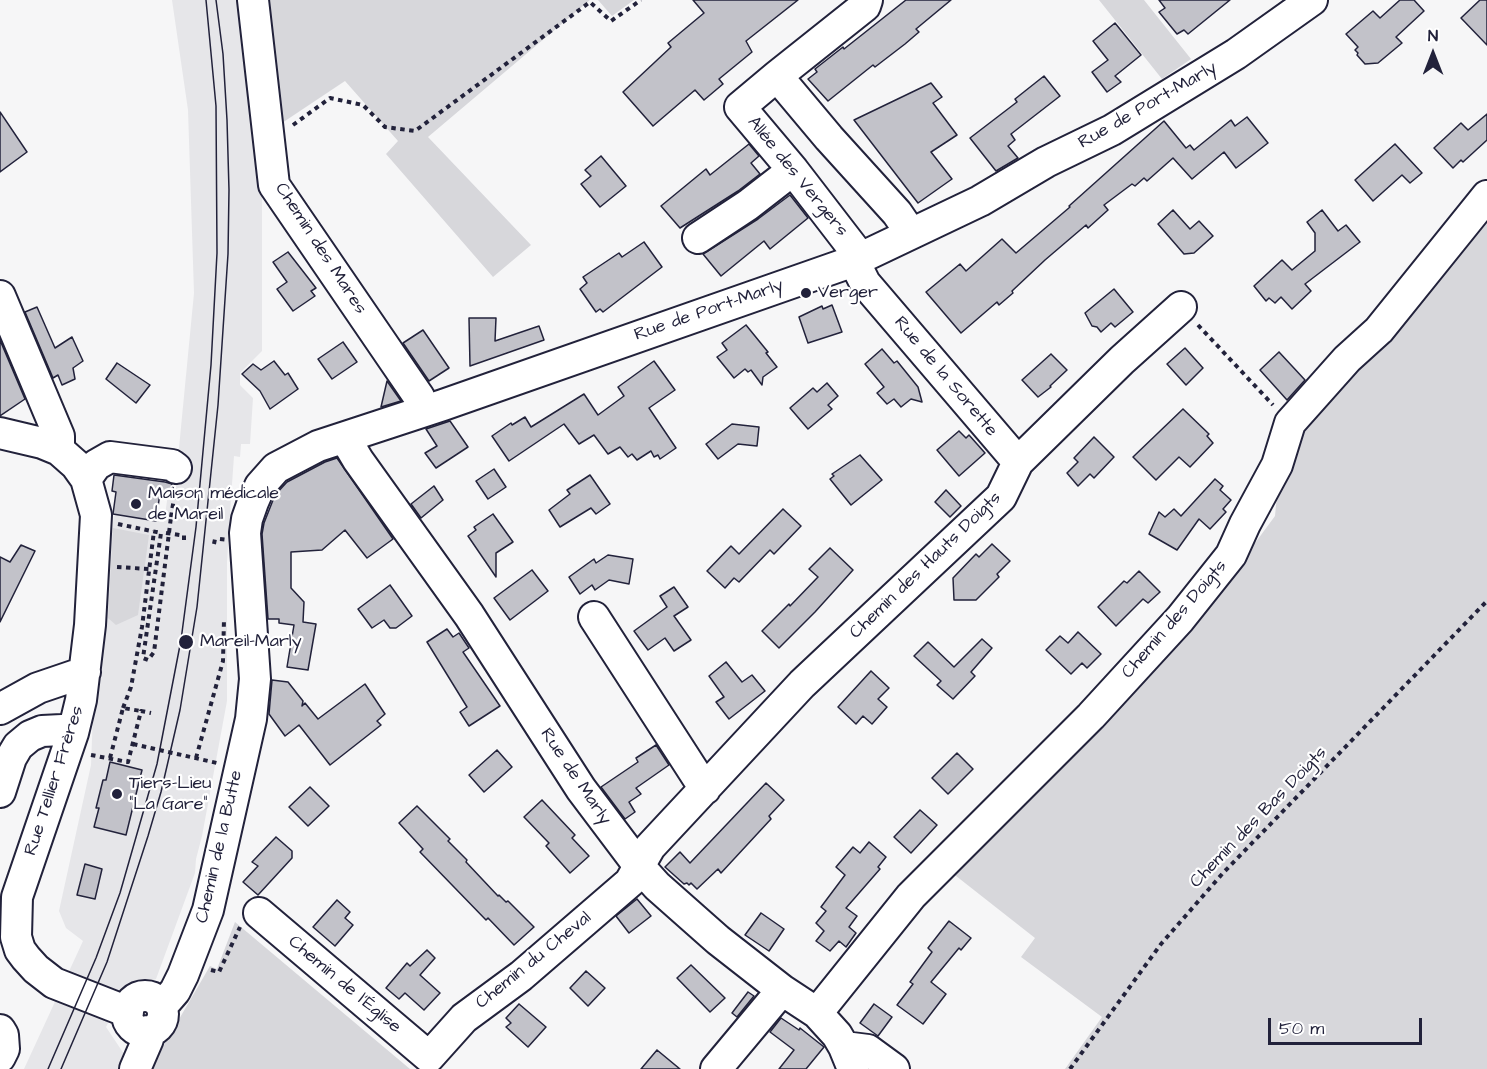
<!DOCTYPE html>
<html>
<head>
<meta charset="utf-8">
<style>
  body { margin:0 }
  #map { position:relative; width:1487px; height:1069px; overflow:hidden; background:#f6f6f7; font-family:"Architects Daughter",sans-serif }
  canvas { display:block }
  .north { position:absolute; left:1403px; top:24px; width:60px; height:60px; -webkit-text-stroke:4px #fff; paint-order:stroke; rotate:0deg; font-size:16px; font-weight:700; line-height:24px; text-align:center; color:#22223b }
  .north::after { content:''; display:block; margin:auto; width:21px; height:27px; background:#22223b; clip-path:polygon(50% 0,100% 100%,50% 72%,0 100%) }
  .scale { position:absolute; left:1268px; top:1018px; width:154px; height:27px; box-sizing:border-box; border:3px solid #22223b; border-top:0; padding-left:8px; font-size:18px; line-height:21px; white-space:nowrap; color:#22223b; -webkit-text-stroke:4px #fff; paint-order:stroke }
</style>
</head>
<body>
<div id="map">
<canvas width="1487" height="1069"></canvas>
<div class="north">N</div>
<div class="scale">50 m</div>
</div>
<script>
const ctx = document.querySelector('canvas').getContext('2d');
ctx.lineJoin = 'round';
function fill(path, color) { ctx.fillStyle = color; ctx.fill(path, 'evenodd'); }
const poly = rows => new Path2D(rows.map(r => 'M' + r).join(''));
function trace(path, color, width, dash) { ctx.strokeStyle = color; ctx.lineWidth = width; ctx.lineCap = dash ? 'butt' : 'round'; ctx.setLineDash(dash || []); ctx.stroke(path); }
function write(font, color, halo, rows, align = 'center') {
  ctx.font = font + ' "Architects Daughter",sans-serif'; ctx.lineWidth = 4.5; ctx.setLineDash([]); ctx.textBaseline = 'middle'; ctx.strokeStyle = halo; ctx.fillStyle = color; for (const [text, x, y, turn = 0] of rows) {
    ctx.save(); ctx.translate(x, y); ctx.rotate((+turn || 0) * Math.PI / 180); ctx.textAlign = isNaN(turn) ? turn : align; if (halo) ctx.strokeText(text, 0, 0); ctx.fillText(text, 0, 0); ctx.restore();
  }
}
fill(poly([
  [172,0,247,0,262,190,262,351,240,373,240,385,253,398,250,444,241,444,240,457,234,456,231,498,227,562,227,701,202,836,196,859,195,873,156,979,125,990,106,1027,132,1066,130,1069,24,1069,83,941,66,928,59,911,91,765,94,687,114,514,164,522,168,494,170,494,175,466,178,458,194,293,188,110]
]), '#e6e6e9');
fill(poly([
  [270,0,590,0,428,137,531,245,493,277,386,154,398,141,345,81,279,125,274,116],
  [598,0,634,0,612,16],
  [1099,0,1144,0,1191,59,1162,79],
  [1487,214,1487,1069,1065,1069,1102,1017,1021,957,1035,938,951,872,1191,630,1275,516,1279,474,1298,435,1394,332],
  [113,528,149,535,138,615,116,625,108,618],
  [235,922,410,1069,150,1069,210,966,217,969]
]), '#d7d7db');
const building = poly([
  [693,0,798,0,746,41,752,52,719,79,723,84,704,100,695,90,653,126,623,92,671,47,668,43,704,13,693,0],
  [906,0,951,0,916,29,919,32,905,44,875,67,873,65,828,101,808,79,817,72,815,69,843,47,844,49,906,0],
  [1159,0,1230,0,1188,34,1184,30,1177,34,1159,12,1165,8,1159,0],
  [1400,0,1414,0,1424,11,1396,37,1402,43,1378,63,1365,64,1357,55,1358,53,1355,50,1358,47,1346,34,1373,11,1380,18,1400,0],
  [1480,0,1487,0,1487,45,1461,18,1480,0],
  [1115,23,1141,55,1115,76,1121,82,1107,92,1092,72,1108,60,1093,41,1115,23],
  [1044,76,1060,96,1011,134,1015,140,1008,146,1018,158,996,171,970,138,1017,102,1015,99,1044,76],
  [931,83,942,97,933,103,957,135,931,152,952,179,918,203,854,120,931,83],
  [0,112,27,152,0,172,0,112],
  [1487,114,1487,140,1463,162,1461,160,1453,168,1434,148,1461,123,1468,130,1487,114],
  [1247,117,1268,143,1236,168,1224,152,1192,179,1173,158,1147,181,1144,178,1135,186,1132,184,1104,205,1108,210,1088,228,1086,225,1045,260,1012,291,1013,293,999,305,997,302,961,333,926,292,960,264,966,271,1002,239,1016,253,1070,207,1069,206,1164,121,1186,148,1190,145,1194,150,1231,120,1235,126,1247,117],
  [749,144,759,156,751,163,760,174,738,191,680,228,661,206,706,169,710,175,749,144],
  [1395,144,1422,173,1410,183,1402,175,1373,201,1355,180,1395,144],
  [601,156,626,186,600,207,581,184,591,176,585,170,601,156],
  [790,195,808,218,770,249,764,241,721,276,703,254,758,219,790,195],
  [1173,210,1190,229,1199,221,1213,236,1194,253,1184,254,1158,224,1173,210],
  [1322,210,1338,231,1346,225,1360,242,1305,284,1311,291,1292,309,1281,297,1275,303,1269,298,1266,301,1254,286,1282,260,1292,270,1315,251,1315,233,1307,222,1322,210],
  [644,242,662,267,603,312,600,309,596,312,580,289,587,283,583,277,619,253,622,257,644,242],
  [288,252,316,288,311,291,315,296,293,311,277,289,287,282,273,262,288,252],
  [1114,289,1133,312,1115,327,1111,323,1101,332,1097,327,1092,326,1085,313,1114,289],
  [832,305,842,332,808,343,799,317,822,306,823,309,832,305],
  [37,307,55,348,72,337,83,361,73,368,75,379,62,385,58,375,53,378,25,312,37,307],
  [469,318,496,318,495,341,539,326,544,340,470,366,469,318],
  [746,325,768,352,766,353,777,367,763,377,762,385,751,370,748,372,745,369,734,378,717,357,727,350,722,343,746,325],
  [423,330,449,368,429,381,403,343,423,330],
  [0,340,25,399,0,416,0,340],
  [343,342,357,362,332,379,318,359,343,342],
  [1185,348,1203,368,1186,385,1167,364,1185,348],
  [882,349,894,363,897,361,918,387,922,402,911,399,901,407,894,399,887,404,877,393,884,387,865,364,882,349],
  [1279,352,1305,380,1287,400,1260,370,1279,352],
  [1051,354,1067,370,1050,386,1051,387,1038,397,1022,380,1051,354],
  [274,361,285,375,288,373,298,389,270,409,260,391,242,374,253,364,261,370,274,361],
  [654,361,675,390,649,408,676,448,660,459,658,455,654,457,651,451,637,460,632,454,628,457,620,447,608,454,594,435,579,444,564,424,509,461,492,436,511,423,512,425,525,417,531,427,584,394,598,415,624,396,618,387,654,361],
  [117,363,150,385,136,403,106,379,117,363],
  [387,381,401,401,381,407,387,381],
  [827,383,838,396,828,405,832,409,808,429,790,408,813,388,817,392,827,383],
  [1183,409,1209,434,1207,436,1213,443,1190,467,1179,457,1156,480,1133,457,1183,409],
  [450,421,468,447,436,468,425,453,437,446,426,429,450,421],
  [732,424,759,427,757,446,738,444,718,459,706,444,732,424],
  [959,431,966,438,969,435,985,453,959,476,937,450,959,431],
  [1094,437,1114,457,1094,478,1090,474,1078,486,1067,473,1078,462,1074,458,1094,437],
  [860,455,882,480,851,505,830,479,834,476,832,474,860,455],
  [337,458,393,539,367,558,345,530,322,550,291,552,291,588,304,602,303,622,316,624,308,670,287,667,294,625,279,623,279,619,268,619,262,534,264,523,275,495,287,482,325,462,337,458],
  [494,469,506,487,488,499,476,481,494,469],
  [114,475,165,482,172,484,170,495,160,493,156,521,113,514,116,492,112,491,114,475],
  [590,475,610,504,596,514,591,508,560,527,549,510,570,494,567,490,590,475],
  [1215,479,1223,486,1220,490,1231,500,1223,509,1226,512,1210,529,1199,519,1177,550,1149,534,1159,512,1165,517,1174,509,1181,516,1215,479],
  [434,486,443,500,421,518,411,504,434,486],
  [946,490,961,506,950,517,935,502,946,490],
  [783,509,801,526,774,554,770,550,739,582,734,578,725,588,707,571,731,546,739,554,783,509],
  [493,514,513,542,496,553,496,577,468,536,476,530,474,527,493,514],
  [992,544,1010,561,997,574,999,577,976,600,954,600,953,578,976,554,979,557,992,544],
  [21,545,35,551,0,622,0,557,10,562,21,545],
  [830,548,853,570,815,612,779,648,762,631,789,604,790,606,818,577,809,569,830,548],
  [608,555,633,559,629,584,609,580,595,590,592,585,580,594,569,577,594,559,596,563,608,555],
  [532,570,548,591,510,620,494,598,532,570],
  [1139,571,1160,592,1148,603,1143,599,1116,626,1098,607,1124,581,1127,583,1139,571],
  [390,585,412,616,396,628,390,628,384,620,372,628,358,609,390,585],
  [674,587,688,607,674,616,691,640,674,651,665,638,648,650,634,631,667,607,660,596,674,587],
  [447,629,453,637,459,633,469,648,463,652,500,706,469,726,460,712,467,707,427,642,447,629],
  [1078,632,1101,654,1087,668,1082,663,1071,674,1046,650,1060,636,1068,643,1078,632],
  [982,639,992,648,971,672,975,676,953,699,937,685,941,681,914,656,928,642,954,667,982,639],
  [726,662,742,682,752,675,765,691,729,719,716,702,724,697,709,676,726,662],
  [871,671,889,688,878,699,887,707,872,724,863,716,856,724,838,707,871,671],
  [272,680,288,682,303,701,302,706,305,703,318,719,365,684,385,714,377,721,381,725,330,765,299,725,285,736,269,714,272,680],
  [656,745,669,765,636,788,641,794,629,802,635,812,625,819,601,787,638,762,636,758,656,745],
  [497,750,512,767,484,792,469,775,497,750],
  [957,753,973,769,948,794,932,778,957,753],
  [110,762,142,770,126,835,94,827,99,808,96,808,103,780,106,780,110,762],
  [766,783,784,800,769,816,771,819,721,873,718,869,697,889,691,883,689,885,687,883,684,884,665,867,680,852,690,863,766,783],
  [310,787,329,806,308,826,289,807,310,787],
  [542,800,575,835,572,838,589,856,570,873,546,846,549,843,524,817,542,800],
  [417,806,450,839,448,841,467,860,466,862,498,896,499,895,506,902,508,901,534,927,514,945,488,918,486,920,420,852,423,849,399,823,417,806],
  [920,810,937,825,911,853,894,837,920,810],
  [276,837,292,851,292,858,258,895,243,882,258,866,252,862,276,837],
  [869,842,886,857,878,867,880,869,846,908,857,916,849,927,856,933,846,947,839,941,830,951,816,941,824,931,816,923,826,911,821,907,845,875,836,867,853,847,860,853,869,842],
  [85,864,102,869,95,899,77,895,85,864],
  [637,899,651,916,629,933,616,916,637,899],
  [337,900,350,912,345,918,353,925,335,946,313,927,337,900],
  [761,913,784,929,769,951,745,935,761,913],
  [949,921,971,938,961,950,959,948,931,982,946,994,923,1024,897,1005,913,984,910,982,932,952,928,948,949,921],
  [427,950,435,958,420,975,440,993,424,1010,405,993,399,999,386,988,407,963,410,966,427,950],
  [691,965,725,998,710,1012,677,978,691,965],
  [586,971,605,988,588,1006,570,988,586,971],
  [748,992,754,996,737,1017,732,1013,748,992],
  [519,1004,546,1027,528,1047,506,1027,511,1023,506,1018,519,1004],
  [874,1004,892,1017,878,1036,860,1023,874,1004],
  [781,1018,799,1030,800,1028,824,1047,806,1069,779,1069,794,1050,770,1032,781,1018],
  [657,1050,680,1069,641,1069,657,1050]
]);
fill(building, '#c2c2c9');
trace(building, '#22223b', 1.5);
const minor = poly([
  [253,0,274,185,419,397,423,411],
  [777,76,829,138,897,213,910,232],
  [698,238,748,205,793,170],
  [860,257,793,170,740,107,777,76,865,6,867,0],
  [854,261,865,283,1018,462],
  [0,296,59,436,59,450],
  [0,433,42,443,59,450,76,465,86,479,96,515,90,625,81,700,73,733,17,897,16,937,20,950,26,958,36,969,54,983,128,1012],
  [345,438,358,460,469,615,581,789,639,866,657,886,718,940,782,990,817,1013,837,1035,844,1047,853,1069],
  [86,479,96,465,110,457,172,465,176,468],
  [594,617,705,789],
  [0,709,38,688,85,672],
  [0,792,11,758,18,746,30,736,42,731,62,730,73,733],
  [259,913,429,1057,464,1018,521,976,630,882,650,847,802,684,1001,497,1018,462,1122,360,1181,307],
  '127 1014a18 18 0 1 1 36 0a18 18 0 1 1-36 0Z',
  [162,1006,175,991,183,975,208,910,251,719,255,679,245,533,247,519,253,502,260,486,276,468,318,446,443,405,854,261,980,201,1046,162,1112,130,1236,54,1312,0],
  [817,1013,911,896,1091,716,1180,619,1231,555,1245,524,1277,465,1290,423,1347,359,1379,330,1487,196],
  [0,1030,3,1035,4,1049,0,1057],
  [844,1047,868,1050,894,1069],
  [135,1069,148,1039,148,1031],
  [716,1069,782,990]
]);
trace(minor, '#22223b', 34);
trace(poly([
  [293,125,330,98,363,105,385,127,415,131,590,2,611,21,641,0],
  [1198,325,1273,405],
  [171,517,175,492],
  [118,524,161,533,143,658,148,660,154,652,171,517,176,517],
  [184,540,184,535],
  [214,544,215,539],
  [117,567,149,569],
  [123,708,131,687,142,627,154,531],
  [133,744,217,763],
  [91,755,128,762,141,711,151,713],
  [110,758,123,708,141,711],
  [196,758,223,661,224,619],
  [211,970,219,972,240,927],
  [1070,1069,1161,944,1223,873,1487,601]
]), '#22223b', 4, [4.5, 4.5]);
trace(minor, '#fff', 30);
trace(poly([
  [48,1069,96,958,120,893,157,764,181,640,196,527,211,365,217,253,216,106,206,0],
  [61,1069,107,962,148,836,161,792,180,710,197,607,218,405,228,254,229,190,227,120,223,54,216,0]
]), '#22223b', 1.5);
trace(poly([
  [166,533,180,535],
  [220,539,229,540]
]), '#22223b', 4, [4.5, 4.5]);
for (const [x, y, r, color] of [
  [806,293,6,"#22223b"],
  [136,504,6,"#22223b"],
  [186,642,8,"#22223b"],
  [117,794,6,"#22223b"]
]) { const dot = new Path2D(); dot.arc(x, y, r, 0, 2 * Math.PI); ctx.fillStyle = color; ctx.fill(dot); trace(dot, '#fff', 2); }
write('18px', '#22223b', '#fff', [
  ["Rue de Port-Marly",1148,106,-30],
  ["Allée des Vergers",797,177,51],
  ["Chemin des Mares",320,249,57],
  ["Rue de Port-Marly",709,311,-19],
  ["Rue de la Sorette",945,377,50],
  ["Chemin des Hauts Doigts",926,566,-44],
  ["Chemin des Doigts",1175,620,-49],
  ["Rue de Marly",575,777,56],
  ["Rue Tellier Frères",55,781,-72],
  ["Chemin des Bas Doigts",1259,818,-46],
  ["Chemin de la Butte",220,847,-77],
  ["Chemin du Cheval",534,961,-39],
  ["Chemin de l'Église",344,985,40]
]);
write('18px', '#22223b', '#fff', [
  ["Verger",818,293],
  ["Maison médicale",148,494],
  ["de Mareil",148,515],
  ["Mareil-Marly",200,642],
  ["Tiers-Lieu",129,784],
  ["\"La Gare\"",129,805]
], 'left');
</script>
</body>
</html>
